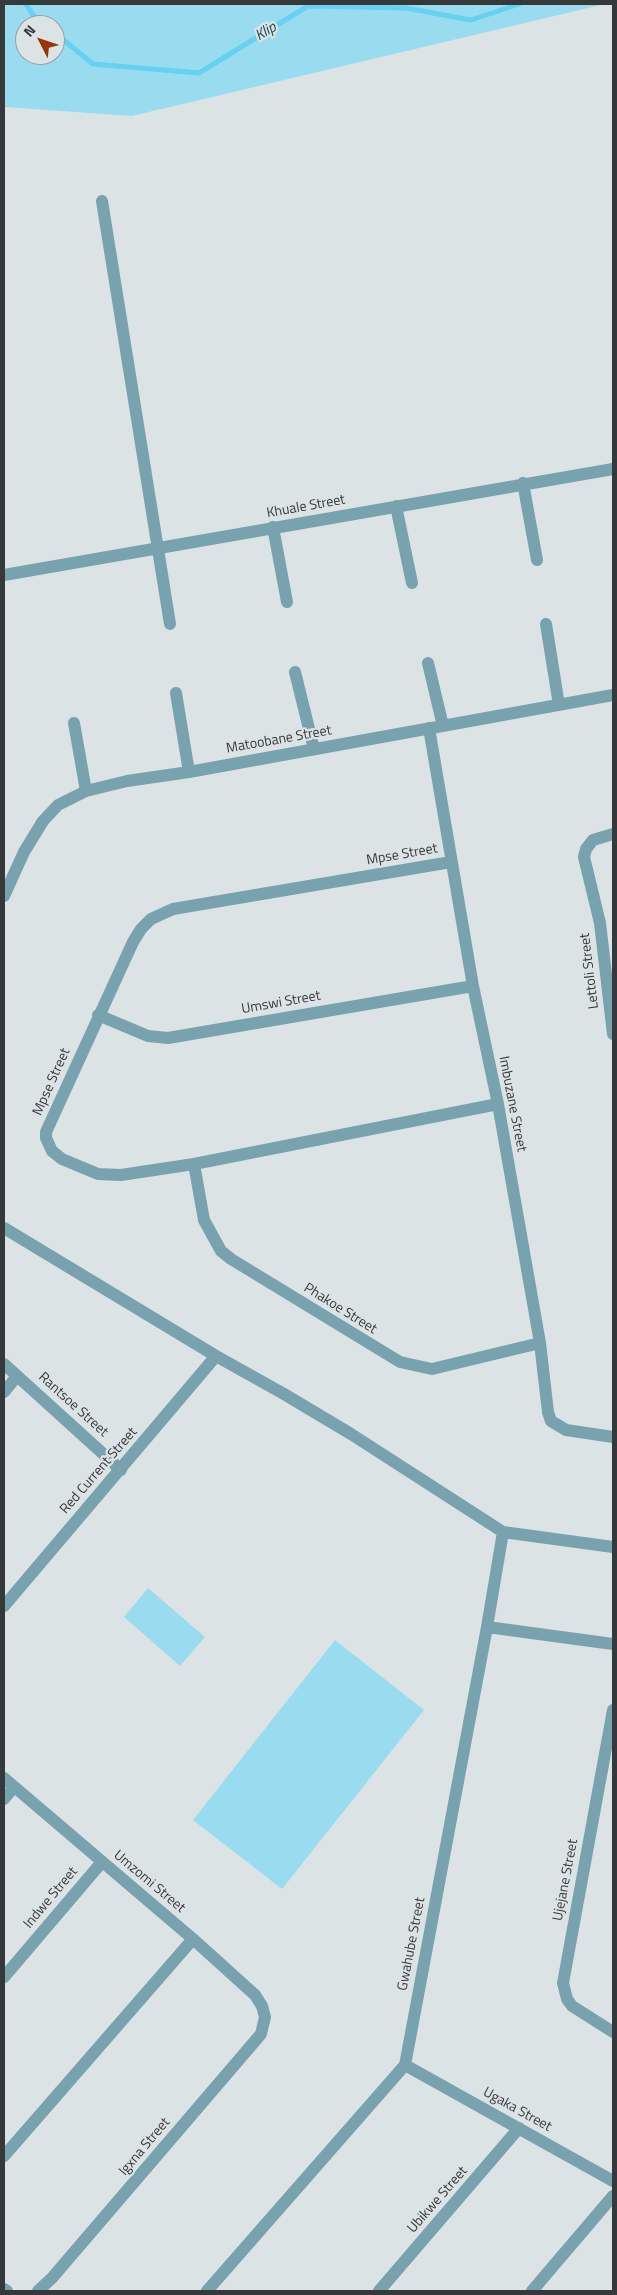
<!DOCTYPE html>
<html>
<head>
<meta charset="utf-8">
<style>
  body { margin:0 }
  #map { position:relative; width:617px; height:2295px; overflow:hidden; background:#dce3e5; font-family:"Titillium Web",sans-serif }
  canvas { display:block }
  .frame { position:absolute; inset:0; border:5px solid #36393a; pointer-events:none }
  .north { position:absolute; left:15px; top:15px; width:50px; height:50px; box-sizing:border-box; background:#dce3e5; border:1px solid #9a9fa1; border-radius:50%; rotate:311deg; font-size:14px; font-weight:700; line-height:20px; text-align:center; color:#36393a }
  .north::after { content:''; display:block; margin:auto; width:18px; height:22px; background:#993408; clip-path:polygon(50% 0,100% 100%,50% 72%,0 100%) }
</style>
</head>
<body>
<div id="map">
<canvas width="617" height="2295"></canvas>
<div class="frame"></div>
<div class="north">N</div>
</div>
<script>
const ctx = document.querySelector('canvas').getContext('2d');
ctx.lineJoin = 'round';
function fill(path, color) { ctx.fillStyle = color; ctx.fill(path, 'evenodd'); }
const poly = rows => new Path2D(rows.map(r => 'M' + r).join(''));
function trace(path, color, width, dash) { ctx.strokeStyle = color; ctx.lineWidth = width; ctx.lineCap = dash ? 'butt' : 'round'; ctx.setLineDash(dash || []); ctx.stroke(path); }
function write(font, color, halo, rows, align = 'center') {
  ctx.font = font + ' "Titillium Web",sans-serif'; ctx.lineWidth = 4.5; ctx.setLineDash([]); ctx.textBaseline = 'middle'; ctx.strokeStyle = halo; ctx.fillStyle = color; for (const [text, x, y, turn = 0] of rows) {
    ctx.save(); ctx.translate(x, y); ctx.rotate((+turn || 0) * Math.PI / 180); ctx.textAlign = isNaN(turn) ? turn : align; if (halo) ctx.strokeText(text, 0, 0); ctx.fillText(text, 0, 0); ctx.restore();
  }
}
fill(poly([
  [4,4,605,4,132,116,4,107],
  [25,25,55,25,55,55,25,55],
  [148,1588,205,1637,180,1666,124,1617],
  [335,1640,424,1710,282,1889,193,1820]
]), '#99dcf0');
trace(poly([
  [26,4,33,15,45,25],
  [55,33,93,64,199,73,308,6,406,8,471,20,519,4]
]), '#66d1f0', 5);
trace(poly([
  [102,201,170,624],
  [523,483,537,560],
  [396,506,412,583],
  [273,527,287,602],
  [4,575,613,469],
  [546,624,559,705],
  [428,663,443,726],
  [295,672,314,749],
  [176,693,189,772],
  [74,723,86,791],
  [429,728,473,986,498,1104,540,1343,548,1412,551,1421,566,1430,613,1437],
  [613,834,593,840,586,849,584,857,600,923,613,1034],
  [451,862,173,909,151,919,141,929,133,942,46,1132,46,1138,52,1151,62,1159,98,1174,121,1175,194,1164,498,1104],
  [4,896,24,852,43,821,58,805,86,791,127,781,189,772,613,695],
  [98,1015,148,1036,168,1038,473,986],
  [194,1164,204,1220,221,1251,231,1259,400,1362,432,1369,540,1343],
  [4,1228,216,1356,284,1394,351,1434,503,1532,613,1547],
  [4,1364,121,1470],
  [4,1392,17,1376],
  [4,1606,216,1356],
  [487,1627,613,1644],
  [613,1710,563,1983,567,1999,572,2006,613,2032],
  [4,1778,193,1939,255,1995,262,2006,265,2017,261,2034,52,2278,38,2291],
  [4,1799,14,1787],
  [4,1977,102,1862],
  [405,2065,613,2181],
  [4,2156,193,1939],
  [4,2289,7,2291],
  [207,2291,405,2065,487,1627,503,1532],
  [379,2291,519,2128],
  [532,2291,613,2196]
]), '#79a2af', 12);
write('14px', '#36393a', '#dce3e5', [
  ["Khuale Street",306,507,-10],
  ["Matoobane Street",279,740,-10],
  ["Mpse Street",402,855,-10],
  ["Lettoli Street",590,971,-97],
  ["Umswi Street",281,1003,-10],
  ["Mpse Street",52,1082,-66],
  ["Imbuzane Street",512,1104,79],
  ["Phakoe Street",340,1309,32],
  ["Rantsoe Street",73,1405,42],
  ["Red Current Street",99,1471,-49],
  ["Ujejane Street",566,1880,-79],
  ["Umzomi Street",149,1882,40],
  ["Indwe Street",51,1898,-50],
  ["Gwahube Street",412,1944,-79],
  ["Ugaka Street",517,2110,29],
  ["Igxna Street",145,2147,-50],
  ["Ubikwe Street",438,2200,-49]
]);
write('italic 15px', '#1b4a57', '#dce3e5', [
  ["Klip",266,32,-31]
]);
</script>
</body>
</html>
